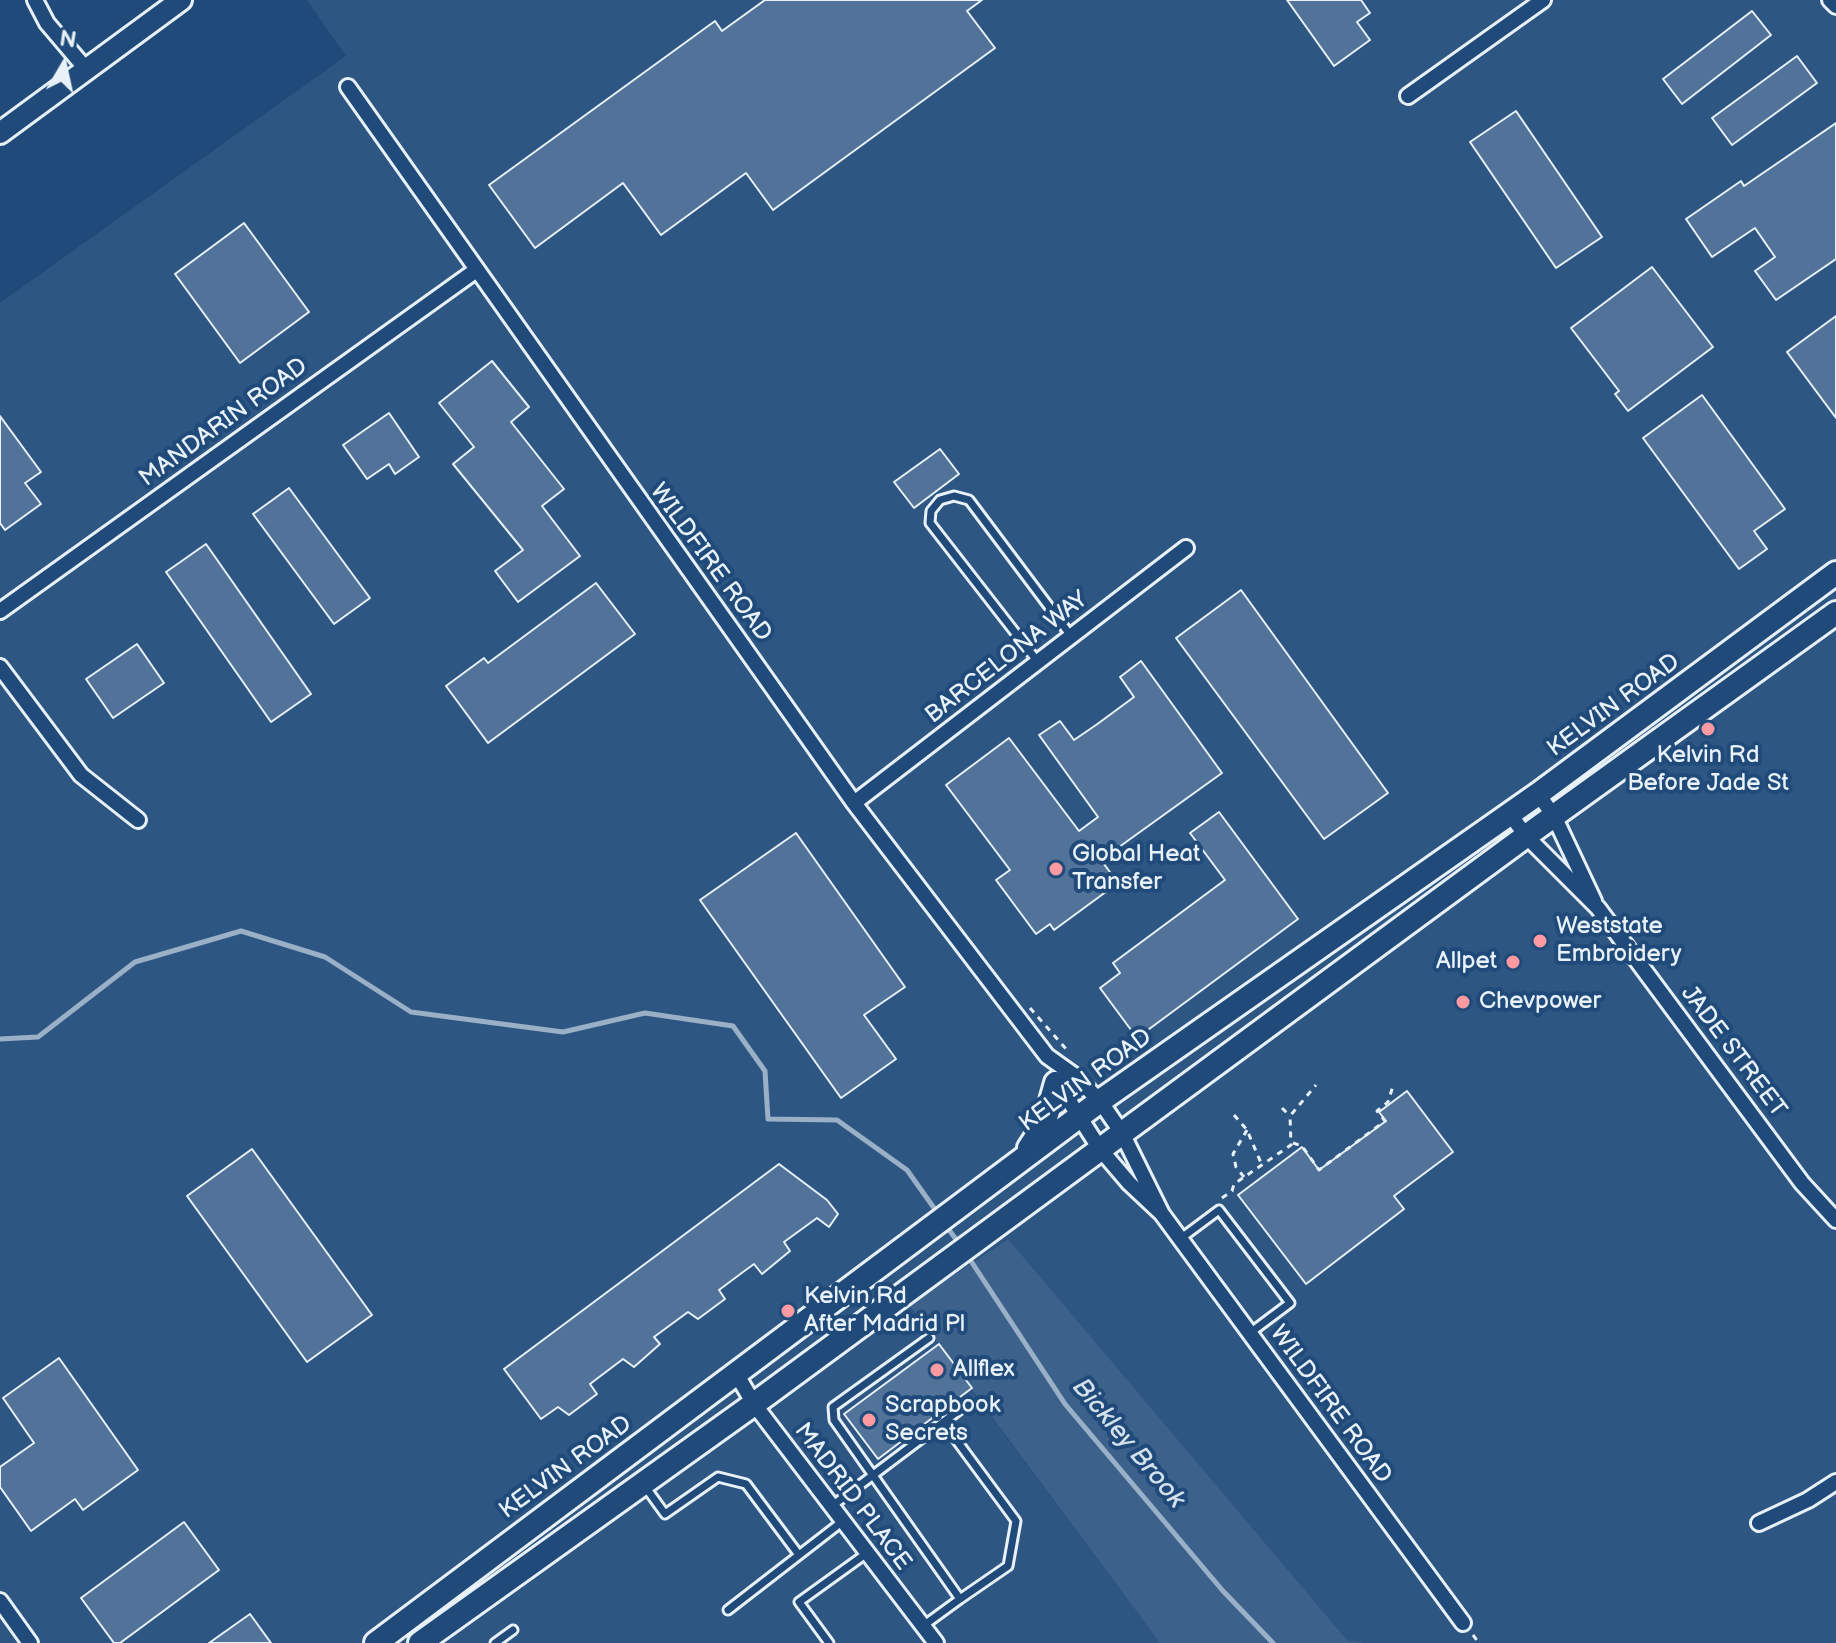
<!DOCTYPE html>
<html>
<head>
<meta charset="utf-8">
<style>
  body { margin:0 }
  #map { position:relative; width:1836px; height:1643px; overflow:hidden; background:#1f4a7a; font-family:"Balsamiq Sans",sans-serif }
  canvas { display:block }
  .north { position:absolute; left:24px; top:24px; width:80px; height:80px; -webkit-text-stroke:6px #1f4a7a; paint-order:stroke; rotate:9deg; font-size:22px; font-weight:700; line-height:32px; text-align:center; color:#e8f1f8 }
  .north::after { content:''; display:block; margin:auto; width:28px; height:36px; background:#e8f1f8; clip-path:polygon(50% 0,100% 100%,50% 72%,0 100%) }
</style>
</head>
<body>
<div id="map">
<canvas width="1836" height="1643"></canvas>
<div class="north">N</div>
</div>
<script>
const ctx = document.querySelector('canvas').getContext('2d');
ctx.lineJoin = 'round';
function fill(path, color) { ctx.fillStyle = color; ctx.fill(path, 'evenodd'); }
const poly = rows => new Path2D(rows.map(r => 'M' + r).join(''));
function trace(path, color, width, dash) { ctx.strokeStyle = color; ctx.lineWidth = width; ctx.lineCap = dash ? 'butt' : 'round'; ctx.setLineDash(dash || []); ctx.stroke(path); }
function write(font, color, halo, rows, align = 'center') {
  ctx.font = font + ' "Balsamiq Sans",sans-serif'; ctx.lineWidth = 8; ctx.setLineDash([]); ctx.textBaseline = 'middle'; ctx.strokeStyle = halo; ctx.fillStyle = color; for (const [text, x, y, turn = 0] of rows) {
    ctx.save(); ctx.translate(x, y); ctx.rotate((+turn || 0) * Math.PI / 180); ctx.textAlign = isNaN(turn) ? turn : align; if (halo) ctx.strokeText(text, 0, 0); ctx.fillText(text, 0, 0); ctx.restore();
  }
}
fill(poly([
  [307,0,1836,0,1836,1643,1365,1643,1347,1640,1007,1239,909,1306,1160,1643,0,1643,0,303,346,56]
]), '#2e5683');
fill(poly([
  [1008,1239,1347,1640,1365,1643,1160,1643,909,1305]
]), '#3c628c');
trace(poly([
  [0,1039,38,1037,135,962,241,931,325,957,411,1012,563,1032,645,1013,733,1026,765,1071,768,1119,837,1120,907,1170,939,1215],
  [944,1223,958,1242],
  [969,1258,1065,1404,1223,1591,1273,1643]
]), '#9ab0c7', 5);
const building = poly([
  [765,0,982,0,967,11,995,48,773,210,746,173,661,235,623,183,535,248,489,185,715,21,722,31,765,0],
  [1287,0,1361,0,1370,13,1357,22,1370,40,1334,66,1287,0],
  [1752,11,1771,35,1682,104,1663,79,1752,11],
  [1797,56,1817,83,1732,145,1712,118,1797,56],
  [1516,111,1602,237,1556,268,1470,142,1516,111],
  [1836,123,1836,259,1776,300,1755,271,1775,257,1755,228,1712,257,1686,219,1741,181,1744,186,1836,123],
  [244,223,309,312,240,363,175,274,244,223],
  [1652,267,1713,347,1628,411,1615,394,1619,391,1571,328,1652,267],
  [1836,316,1836,418,1787,352,1836,316],
  [492,361,529,407,511,422,564,489,542,506,580,556,518,602,495,571,523,550,453,464,474,447,439,403,492,361],
  [1702,395,1785,509,1754,531,1767,549,1739,569,1643,438,1702,395],
  [389,413,419,457,395,474,389,464,367,479,343,445,389,413],
  [0,416,41,472,25,483,41,504,5,530,0,523,0,416],
  [940,449,959,474,914,508,894,482,940,449],
  [289,488,370,598,334,624,253,514,289,488],
  [206,544,311,694,271,722,166,572,206,544],
  [596,583,635,634,488,743,446,686,484,658,488,663,596,583],
  [1241,590,1388,793,1324,839,1176,638,1241,590],
  [137,644,164,683,113,718,86,679,137,644],
  [1141,661,1222,773,1101,860,1118,883,1054,930,1050,924,1036,934,996,880,1010,870,946,785,1009,738,1079,831,1098,817,1039,735,1060,721,1074,740,1096,725,1134,697,1120,677,1141,661],
  [1219,812,1298,919,1137,1038,1100,988,1120,973,1113,963,1225,880,1190,833,1219,812],
  [796,833,905,987,864,1015,896,1059,841,1098,700,900,796,833],
  [1407,1091,1453,1152,1394,1196,1404,1209,1306,1284,1238,1195,1302,1147,1319,1170,1386,1121,1379,1112,1407,1091],
  [252,1149,372,1315,307,1362,187,1196,252,1149],
  [779,1164,827,1200,838,1214,829,1227,817,1218,784,1242,790,1251,762,1274,754,1264,743,1272,719,1290,725,1299,698,1319,688,1312,654,1337,660,1344,634,1367,623,1359,590,1384,597,1394,569,1415,558,1407,541,1419,504,1369,779,1164],
  [939,1344,972,1388,878,1459,844,1414,939,1344],
  [59,1358,138,1470,83,1510,75,1499,31,1531,0,1487,0,1467,34,1443,3,1398,59,1358],
  [184,1522,219,1570,120,1643,114,1643,81,1598,184,1522],
  [250,1614,271,1643,209,1643,250,1614]
]);
fill(building, '#517399');
trace(building, '#e8f1f8', 2);
const lane = poly([
  [1038,662,930,523,931,511,940,500,954,496,969,500,1071,636],
  [1180,1239,1219,1210,1290,1303,1250,1333],
  [929,1338,833,1407,834,1420,960,1599,1008,1566,1016,1521,943,1422],
  [644,1485,665,1514,718,1477,746,1484,799,1555],
  [832,1506,970,1402],
  [728,1610,843,1521],
  [923,1626,960,1599],
  [495,1643,513,1630],
  [829,1643,799,1602,867,1553]
]);
const street = poly([
  [35,0,47,23,86,69],
  [1830,0,1836,6],
  [348,87,854,803,1047,1056,1075,1076,1100,1101,1122,1133,1162,1214],
  [1408,96,1543,0],
  [0,611,475,271],
  [0,667,81,775,138,820],
  [1538,794,1554,816,1594,901],
  [854,803,1186,548],
  [1510,814,1526,836,1598,908,1802,1183,1836,1220],
  [1055,1079,1100,1149,1129,1183,1162,1214,1463,1623],
  [737,1375,754,1404,936,1643],
  [1759,1523,1808,1500,1836,1482],
  [0,1601,30,1643]
]);
const secondary = poly([
  [0,133,181,0]
]);
const primary = poly([
  [1029,1148,1044,1125,1056,1083],
  [376,1643,1100,1101,1538,794,1836,573],
  [420,1643,754,1404,1526,836,1836,613]
]);
trace(lane, '#e8f1f8', 13);
trace(street, '#e8f1f8', 20);
trace(secondary, '#e8f1f8', 26);
trace(primary, '#e8f1f8', 28);
trace(poly([
  [1030,1008,1066,1049],
  [1282,1108,1290,1116],
  [1234,1115,1247,1130,1261,1163],
  [1293,1143,1302,1146,1319,1170,1385,1121,1377,1111,1388,1102,1393,1086],
  [1244,1177,1236,1167,1233,1154,1247,1130],
  [1222,1198,1232,1191,1234,1184,1291,1145,1290,1116,1316,1085],
  [1473,1635,1479,1643]
]), '#e8f1f8', 3, [6, 6]);
trace(lane, '#1f4a7a', 7);
trace(street, '#1f4a7a', 14);
trace(secondary, '#1f4a7a', 20);
trace(primary, '#1f4a7a', 22);
for (const [x, y, r, color] of [
  [1708,729,8,"#ff9aa2"],
  [1056,869,8,"#ff9aa2"],
  [1540,941,8,"#ff9aa2"],
  [1513,962,8,"#ff9aa2"],
  [1463,1002,8,"#ff9aa2"],
  [788,1311,8,"#ff9aa2"],
  [937,1370,8,"#ff9aa2"],
  [869,1420,8,"#ff9aa2"]
]) { const dot = new Path2D(); dot.arc(x, y, r, 0, 2 * Math.PI); ctx.fillStyle = color; ctx.fill(dot); trace(dot, '#1f4a7a', 3); }
write('24px', '#e8f1f8', '#1f4a7a', [
  ["MANDARIN ROAD",224,423,-36],
  ["WILDFIRE ROAD",710,563,54],
  ["BARCELONA WAY",1007,658,-38],
  ["KELVIN ROAD",1614,706,-36],
  ["JADE STREET",1733,1052,53],
  ["KELVIN ROAD",1086,1081,-36],
  ["WILDFIRE ROAD",1330,1405,54],
  ["KELVIN ROAD",566,1468,-36],
  ["MADRID PLACE",852,1497,53]
]);
write('24px', '#e8f1f8', '#1f4a7a', [
  ["Kelvin Rd",1708,756,"center"],
  ["Before Jade St",1708,784,"center"],
  ["Global Heat",1072,855],
  ["Transfer",1072,883],
  ["Weststate",1556,927],
  ["Embroidery",1556,955],
  ["Allpet",1497,962,"right"],
  ["Chevpower",1479,1002],
  ["Kelvin Rd",804,1297],
  ["After Madrid Pl",804,1325],
  ["Allflex",953,1370],
  ["Scrapbook",885,1406],
  ["Secrets",885,1434]
], 'left');
write('italic 26px', '#d4e1ec', '#1f4a7a', [
  ["Bickley Brook",1128,1444,50]
]);
</script>
</body>
</html>
